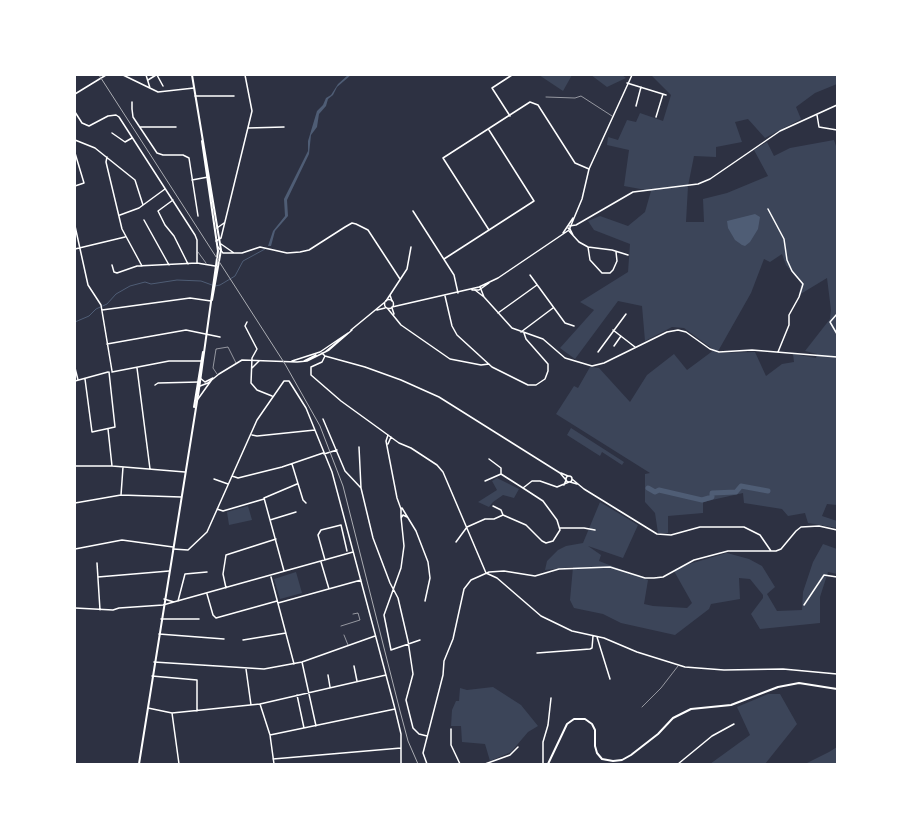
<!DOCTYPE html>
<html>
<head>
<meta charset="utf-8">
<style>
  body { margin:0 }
  #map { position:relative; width:912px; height:839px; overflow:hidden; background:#2d3142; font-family:"Fira Sans",sans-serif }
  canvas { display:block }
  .frame { position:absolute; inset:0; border:76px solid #fff; pointer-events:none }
</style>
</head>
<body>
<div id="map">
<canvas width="912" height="839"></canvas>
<div class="frame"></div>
</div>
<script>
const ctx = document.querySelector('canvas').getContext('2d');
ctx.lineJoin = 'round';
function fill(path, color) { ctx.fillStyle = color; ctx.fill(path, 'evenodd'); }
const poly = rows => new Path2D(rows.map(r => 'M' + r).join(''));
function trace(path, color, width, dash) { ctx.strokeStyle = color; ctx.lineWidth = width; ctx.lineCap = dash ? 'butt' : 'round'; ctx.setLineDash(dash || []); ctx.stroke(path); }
fill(poly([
  [539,75,572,75,563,91],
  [591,75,622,75,626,78,607,87],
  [651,75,837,75,837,84,815,93,796,107,801,119,765,138,748,119,735,122,742,142,716,147,716,157,694,156,688,186,686,222,704,222,703,199,727,193,768,176,754,150,767,142,774,156,790,148,834,140,837,149,837,505,827,504,822,516,837,521,837,528,808,523,805,513,788,516,782,509,744,503,743,493,703,502,703,513,668,516,668,533,658,533,655,513,645,502,645,474,650,473,556,414,574,386,578,388,590,367,599,368,630,402,647,375,674,354,687,370,714,350,684,328,672,327,645,341,642,306,618,301,575,359,560,348,594,310,580,302,628,272,630,244,594,230,588,221,600,216,628,226,645,212,651,191,624,186,629,150,607,145,608,137,618,140,627,120,636,122,640,113,663,121,671,95],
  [782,254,786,265,801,283,799,295,827,278,831,310,830,319,805,351,817,354,816,358,793,354,794,362,782,364,766,376,755,352,717,353,751,293,764,259,770,262],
  [571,428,624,462,622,465,602,452,600,456,567,435],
  [497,478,519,489,514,498,503,495,493,502,489,507,478,502,497,490,492,481],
  [600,502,638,525,623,558,588,546,601,555,599,561,648,580,644,604,653,606,687,608,692,603,674,571,689,564,727,553,749,559,762,566,775,587,767,594,777,611,802,610,803,592,813,562,823,544,837,549,837,574,828,572,820,597,820,623,760,629,751,614,763,598,763,595,750,579,739,578,740,599,711,604,709,609,675,635,621,623,603,614,574,608,570,600,573,567,545,570,547,561,558,550,566,546,583,543],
  [248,506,252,520,229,525,227,512],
  [296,572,302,593,280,599,274,579],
  [493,687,521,705,538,726,528,732,511,752,490,761,485,744,462,742,461,726,451,726,452,710,456,701,459,701,460,688,467,690],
  [768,694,780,694,797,724,765,764,710,764,750,735,737,707],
  [837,747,837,764,805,764,829,752]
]), '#3c4559');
fill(poly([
  [348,75,351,75,337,87,333,95,328,99,326,106,319,114,317,127,311,135,309,154,287,200,288,216,275,231,271,246,268,246,273,231,285,216,284,199,308,151,308,141,317,111,323,105,326,98,331,95,338,84],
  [755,214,760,217,758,229,750,242,745,246,742,245,735,240,728,228,727,221]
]), '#4f5d75');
trace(poly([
  [215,286,220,285,235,276,243,261,265,249],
  [75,322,89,316,96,309,107,304,116,294,130,286,145,282,151,284,177,280,201,281,212,285]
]), '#4f5d75', 1);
trace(poly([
  [648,488,655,492,659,490,702,500,712,497,712,493,736,492,741,486,768,491]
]), '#4f5d75', 5);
trace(poly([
  [546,97,575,98,581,96,612,116],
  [198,252,206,263],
  [217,374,213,368,216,349,228,347,236,363],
  [341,626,360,620,358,613,353,614],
  [344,635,348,645],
  [642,707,661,688,678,666]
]), '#fff', 0.5);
trace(poly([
  [123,75,158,92,194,88],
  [146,75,150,88],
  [157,75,163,86],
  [148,80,156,75],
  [627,83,666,95],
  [75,94,106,75],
  [195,96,234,96],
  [132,102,132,109,133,117,157,153,163,155,183,155,189,158,198,216],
  [636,106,641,87],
  [75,112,82,123,89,126,108,116,116,115,119,117,195,235,197,240,197,263,215,266],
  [817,115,819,127,837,130],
  [510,116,492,88,512,75],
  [656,117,663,94],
  [140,127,176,127],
  [248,128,284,127],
  [112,133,125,142,132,138],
  [75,140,95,148,135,180,143,205],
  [75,153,84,183,75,186],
  [107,157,106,162,122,229,142,266],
  [192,180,208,177],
  [173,200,158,211,165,225,174,236,188,264],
  [768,209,784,239,787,260,792,271,803,284,799,297,789,315,789,325,778,352],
  [413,211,454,275,458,293],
  [120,215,139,208,165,189],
  [144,220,169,265],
  [75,226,88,285,101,305,112,371],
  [569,226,576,225,633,192,698,184,710,179,780,131,837,105],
  [217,228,224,223],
  [568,228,570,229,573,235],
  [489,230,443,158,530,102,538,105,575,163,589,169],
  [569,231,579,242,588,247,612,250,628,255],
  [216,241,221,238,252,111,245,75],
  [221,244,234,253],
  [218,247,223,253,242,253,260,247,287,253,300,252,309,250,345,227,352,223,356,224,368,230,400,279],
  [588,247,590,260,602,273,610,273,613,270,617,261,616,252],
  [75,249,125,237],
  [444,259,534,201,489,130],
  [112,265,114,272,117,273,137,266,197,263],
  [530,275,565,323,574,326],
  [480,287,484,297],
  [475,290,484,297,512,328,543,339,565,358,592,366,604,363,667,332,678,330,686,332,710,349,719,352,752,350,837,357],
  [390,295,392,301],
  [445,296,452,326,457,335,492,367,528,385,536,385,545,379,548,371,548,364,526,339,524,333],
  [386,301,407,269,411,247],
  [392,308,394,314],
  [388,309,401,325,450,359,481,365,489,364],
  [102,310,190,298,211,301],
  [498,313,537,285],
  [837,314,830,322,837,334],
  [247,322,245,326,257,349,252,358,251,383,257,390,272,396],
  [613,330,635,347],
  [521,332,553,308],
  [107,344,186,330,220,337],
  [614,346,621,336],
  [598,352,626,314],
  [322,353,325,356,365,367,401,380,439,397,560,473,566,480,564,485],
  [325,356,322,362,311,367,311,375,341,401,399,443,411,448,437,465,443,472,486,573],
  [75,368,78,380],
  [137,368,150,469],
  [252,368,259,361],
  [112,372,169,361,201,361],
  [85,379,92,432,115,427,109,372],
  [75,381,108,372],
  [155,385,158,383,199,382],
  [323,419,345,471,361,488],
  [108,429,112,466],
  [252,435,257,436,315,430],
  [388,435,386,441,397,498,401,509,401,517,404,546,401,568,384,615,391,650,420,640],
  [388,444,391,437],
  [359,447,361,488,373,538,390,583,398,598,408,641,413,674,406,700,413,728,419,734,427,736],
  [324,454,337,450],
  [489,459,501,468,501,474],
  [292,464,303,500,306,503],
  [75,466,112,466,185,472],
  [561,473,568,476],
  '566 479a3 3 0 1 1 6 0a3 3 0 1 1-6 0Z',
  [232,476,238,478,282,467,323,453],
  [214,479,228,484],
  [572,479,584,489,657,534,671,535,700,527,744,527,760,535,771,551],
  [485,481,501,474,523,488],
  [570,482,577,484],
  [121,495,123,467],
  [75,503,121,495,181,497],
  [493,506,501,510,503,515],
  [402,508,416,531,428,562,430,578,425,601],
  [217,509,223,511,264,499],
  [401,518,403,515,407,517],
  [270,520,296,512],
  [560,528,584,528,595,530],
  [456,542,467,527,485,519,494,519,503,515,526,525,542,541,546,543,553,541,560,530,557,520,543,501,523,488,532,481,540,481,557,487,569,482],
  [75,549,122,540,173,547],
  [173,549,188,550,207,532,257,420,284,381,289,381,306,408,332,472,395,709,401,734,401,764],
  [325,560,318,535,321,530,341,525,347,551],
  [321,562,329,589],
  [97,563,100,610],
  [284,571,264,498,297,484],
  [486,573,497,578,541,616,572,631,604,638,637,652,685,667,724,670,783,669,837,674],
  [98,577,169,571],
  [271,577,294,664],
  [226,588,223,574,226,555,276,539],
  [207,594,213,615,216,618,277,601],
  [164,599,174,602],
  [178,601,185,574,207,572],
  [278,603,361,580],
  [804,605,824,575,837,577],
  [75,608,113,610,119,608,163,605,353,552],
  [161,619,199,619],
  [159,634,224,639],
  [597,637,610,679],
  [243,640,286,633],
  [537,653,590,649,592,648,593,636],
  [154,662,264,669,302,662,375,636],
  [302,662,316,726],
  [354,666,357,681],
  [246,669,251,705],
  [328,675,330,687],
  [152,676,197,680,197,711],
  [297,695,304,728],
  [260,704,270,735,274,764],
  [148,708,172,713,260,704,386,675],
  [172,713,179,764],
  [451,729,451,745,460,764],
  [270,735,395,709],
  [273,759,401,748],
  [427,764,423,753,443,675,444,661,453,639,464,589,471,580,489,572,504,571,535,576,559,569,610,567,645,578,654,578,663,577,694,560,728,551,776,551,781,549,796,531,801,527,819,526,837,530],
  [485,764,510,755,518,747],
  [543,764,543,742,548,725,551,698],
  [678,764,712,736,734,724]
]), '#fff', 1.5);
trace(poly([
  [563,233,573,218],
  [472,290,479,290,489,283],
  '384.5 304a4.5 4.5 0 1 1 9 0a4.5 4.5 0 1 1-9 0Z',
  [392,307,479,287,498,278,569,230,582,199,589,169,632,75],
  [377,310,385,308],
  [351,330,385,302],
  [325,352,342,338],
  [292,361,320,352,348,333],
  [304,361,316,355],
  [200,378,205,382,213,378],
  [200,386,208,383,219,374,242,360,297,362,307,361,329,350,352,330],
  [198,399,213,378]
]), '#fff', 1.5);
trace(poly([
  [548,764,567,724,574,719,585,719,592,724,595,730,595,746,597,753,602,759,613,761,622,760,631,755,658,734,673,718,691,709,731,705,778,687,799,683,837,689]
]), '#fff', 2);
trace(poly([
  [192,75,221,250,212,300],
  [194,407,203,352],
  [139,764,199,389,218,251,202,141]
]), '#fff', 2);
trace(poly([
  [99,75,285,364,320,426,343,486,400,711,408,741,418,764]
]), '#abadb3', 1);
</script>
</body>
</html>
